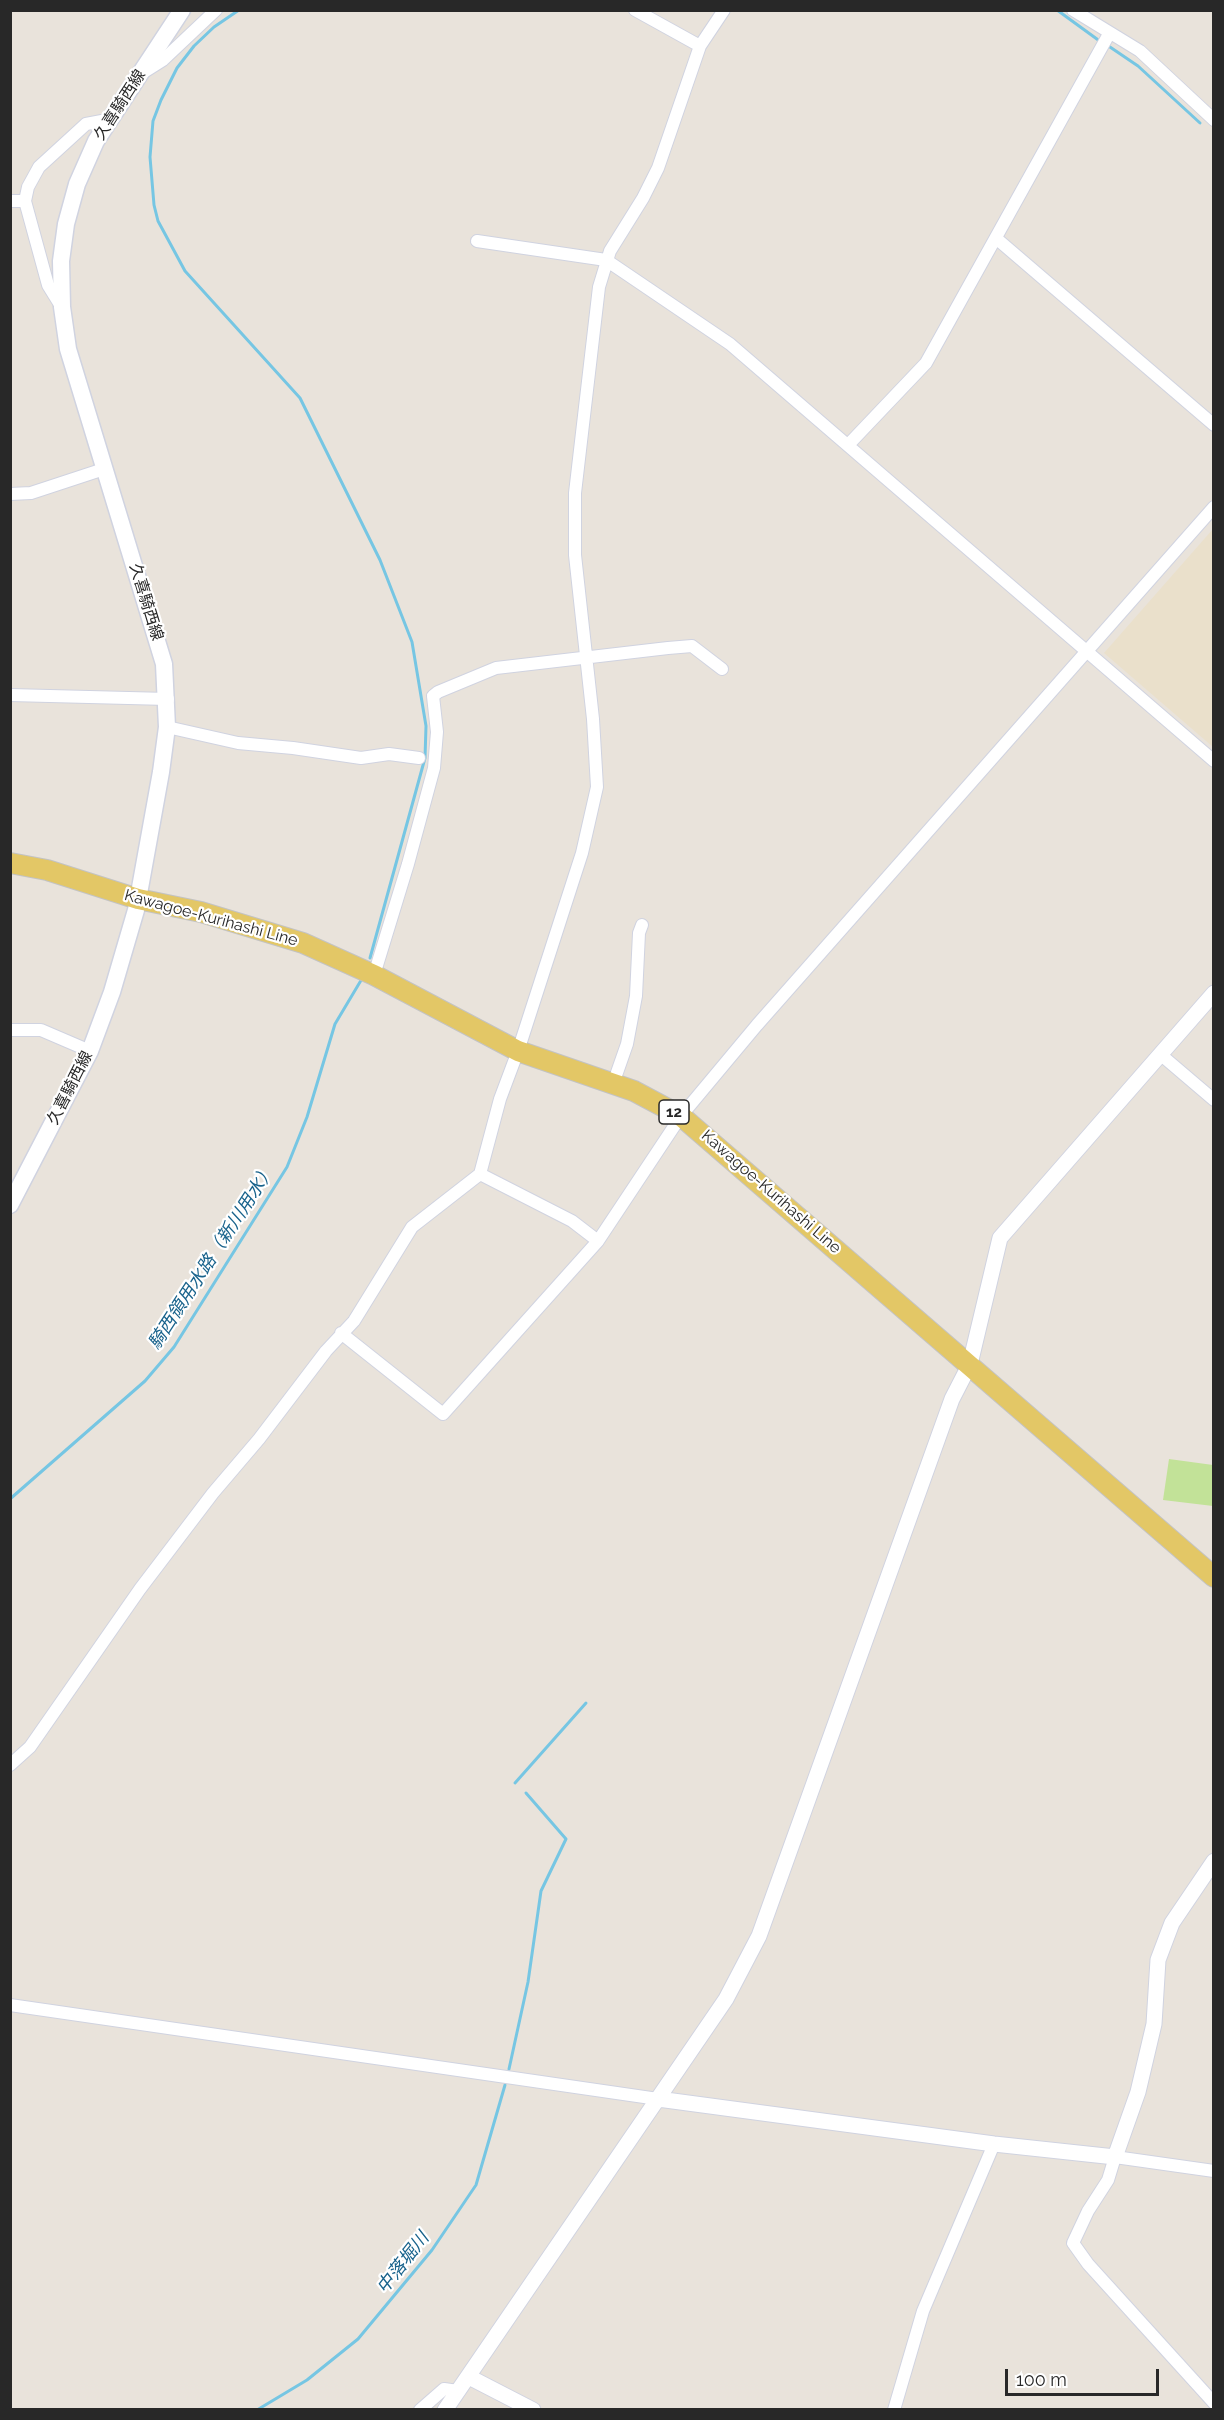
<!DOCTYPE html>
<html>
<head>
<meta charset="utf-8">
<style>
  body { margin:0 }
  #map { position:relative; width:1224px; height:2420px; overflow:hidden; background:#e9e3db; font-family:Raleway,sans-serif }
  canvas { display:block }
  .frame { position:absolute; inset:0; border:12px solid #282828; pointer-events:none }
  .scale { position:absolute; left:1005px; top:2369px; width:154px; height:27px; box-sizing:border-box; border:3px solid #282828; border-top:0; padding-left:8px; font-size:18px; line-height:21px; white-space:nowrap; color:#282828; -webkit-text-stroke:4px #fff; paint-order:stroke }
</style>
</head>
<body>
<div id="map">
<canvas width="1224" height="2420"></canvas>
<div class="frame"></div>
<div class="scale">100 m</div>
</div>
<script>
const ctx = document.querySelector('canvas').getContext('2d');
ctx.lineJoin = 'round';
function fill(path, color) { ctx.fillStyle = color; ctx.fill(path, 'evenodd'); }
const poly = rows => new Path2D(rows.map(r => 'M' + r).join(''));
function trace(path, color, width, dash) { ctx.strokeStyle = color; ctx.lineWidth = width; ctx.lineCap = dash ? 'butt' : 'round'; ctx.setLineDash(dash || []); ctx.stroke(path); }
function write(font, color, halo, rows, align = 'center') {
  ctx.font = font + ' Raleway,"Noto Sans JP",sans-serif'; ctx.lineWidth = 4.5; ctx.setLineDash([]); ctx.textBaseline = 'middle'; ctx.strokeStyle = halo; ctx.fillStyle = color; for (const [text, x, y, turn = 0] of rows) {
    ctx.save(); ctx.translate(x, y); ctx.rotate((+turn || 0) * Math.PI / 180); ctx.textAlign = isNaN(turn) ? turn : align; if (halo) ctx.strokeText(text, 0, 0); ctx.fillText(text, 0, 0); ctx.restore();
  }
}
fill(poly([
  [1213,529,1213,747,1104,653]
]), '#eae0cb');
fill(poly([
  [1169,1459,1213,1465,1213,1506,1163,1500]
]), '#c2e298');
trace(poly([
  [239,10,214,27,194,46,177,68,161,100,153,121,150,157,154,205,158,221,185,271,300,398,380,560,412,642,426,726,425,758,370,958],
  [1057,10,1101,42],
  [1107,45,1138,66,1200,123],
  [10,1499,145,1381,174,1347,287,1167,307,1117,335,1024,363,977],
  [515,1783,586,1703],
  [509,2069,528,1982,541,1891,566,1839,526,1793],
  [257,2410,307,2380,358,2339,432,2250,476,2185,505,2085]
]), '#76c6e3', 3);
const minor = poly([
  [635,10,700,46],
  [1073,10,1140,51,1214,120],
  [144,72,163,60,216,10],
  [10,201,25,201],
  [997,239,1214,425],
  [477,241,606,260,730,344,1214,761],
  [61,306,48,285,25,201,28,187,39,167,86,124,107,120],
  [849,444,926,363,1109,34],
  [10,494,31,493,104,469],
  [10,695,168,699],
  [167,727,238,743,293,748,361,758,389,754,419,758],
  [374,975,408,864,434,768,437,732,433,696,438,692,496,668,668,648,692,646,722,669],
  [10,1030,41,1030,90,1051],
  [1160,1054,1214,1100],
  [613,1084,627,1044,636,996,639,933,642,925],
  [480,1174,572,1221,598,1241],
  [341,1333,443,1414,598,1241,681,1116,757,1025,1214,507],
  [10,1765,30,1747,140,1589,213,1493,259,1439,326,1351,354,1321,412,1227,480,1174,500,1099,518,1051,582,853,597,787,593,719,575,555,575,493,599,287,610,251,643,198,658,168,700,46,724,10],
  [10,2005,658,2099],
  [1214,2171,1115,2157,1108,2180,1088,2211,1073,2243,1088,2264,1214,2403],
  [420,2410,444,2389,458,2391],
  [894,2410,923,2311,994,2144]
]);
const tertiary = poly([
  [658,2099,994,2144,1115,2157,1138,2092,1154,2024,1158,1960,1172,1923,1214,1861],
  [469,2377,533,2410],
  [445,2410,726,1999,759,1936,952,1399,970,1364,1000,1238,1214,993]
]);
const secondary = poly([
  [10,1205,90,1051,112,992,136,910,161,772,167,727,164,664,68,349,62,307,61,261,66,224,77,184,96,141,182,10]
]);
const primary = poly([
  [10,863,47,870,138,899,201,912,303,943,374,975,518,1051,634,1091,681,1116,1214,1577]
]);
trace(minor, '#d0d3e0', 14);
trace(tertiary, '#d0d3e0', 17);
trace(secondary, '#d0d3e0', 19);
trace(primary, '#c3c3c3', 22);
trace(minor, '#fff', 12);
trace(tertiary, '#fff', 15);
trace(secondary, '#fff', 16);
trace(primary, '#e3c766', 20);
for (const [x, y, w] of [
  [674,1112,30]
]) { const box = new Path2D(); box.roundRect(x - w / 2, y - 12, w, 24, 4.5); ctx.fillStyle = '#fff'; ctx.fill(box); trace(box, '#282828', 1.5); }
write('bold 15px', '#282828', null, [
  ["12",674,1112]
]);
write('16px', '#282828', '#fff', [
  ["久喜騎西線",120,105,-57],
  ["久喜騎西線",146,602,73],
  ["Kawagoe-Kurihashi Line",211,918,15],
  ["久喜騎西線",70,1088,-63],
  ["Kawagoe-Kurihashi Line",771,1192,41]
]);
write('italic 18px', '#19638c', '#fff', [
  ["騎西領用水路（新川用水）",212,1257,-57],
  ["中落堀川",403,2263,-52]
]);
</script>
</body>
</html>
